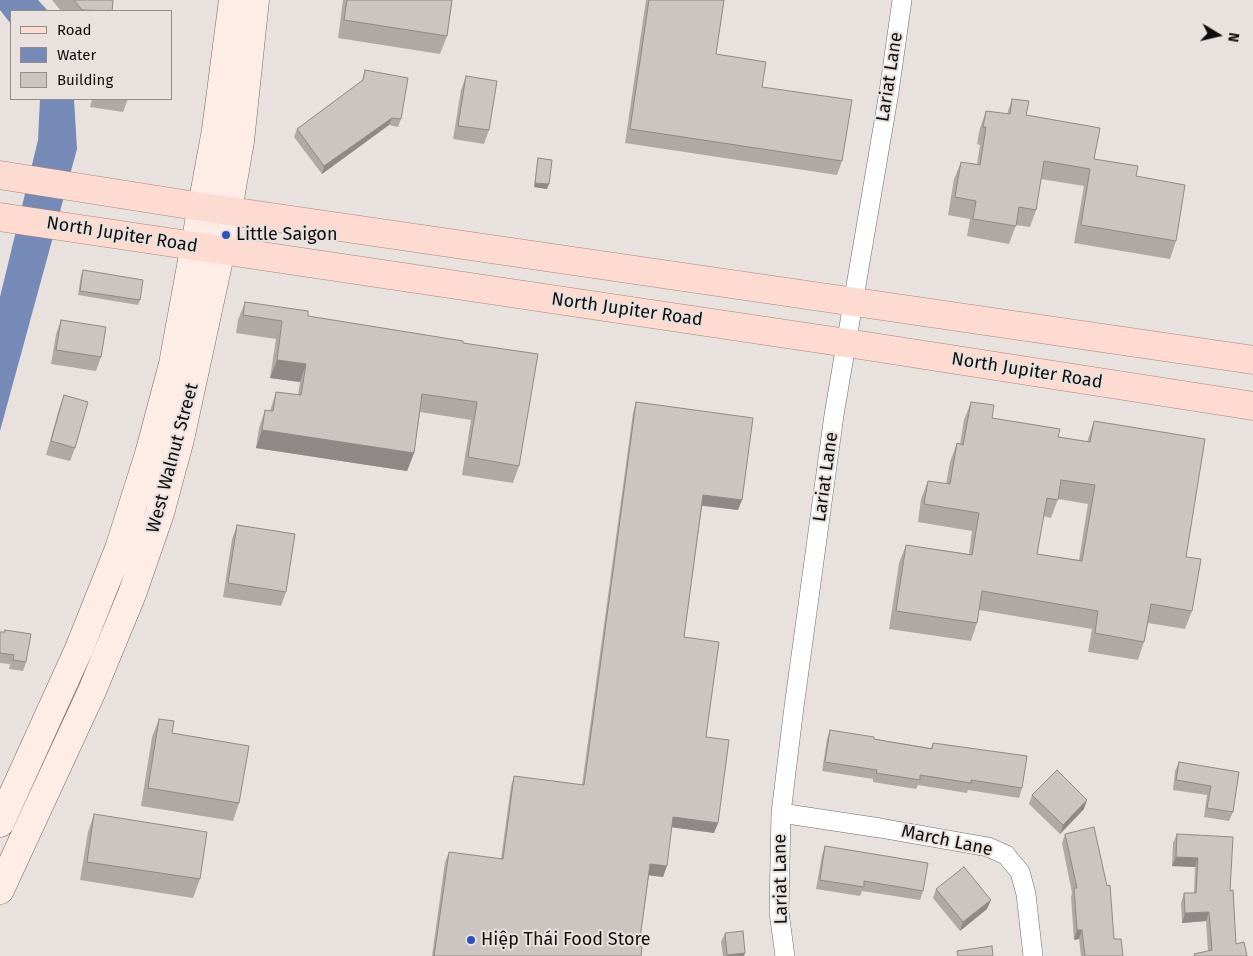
<!DOCTYPE html>
<html>
<head>
<meta charset="utf-8">
<style>
  body { margin:0 }
  #map { position:relative; width:1253px; height:956px; overflow:hidden; background:#e9e1de; font-family:"Fira Sans",sans-serif }
  canvas { display:block }
  .legend { position:absolute; left:10px; top:10px; width:162px; height:90px; box-sizing:border-box; background:#e9e1de; border:1px solid #928c8a; margin:0; padding:6px 9px; list-style:none; font-size:15px; color:#100d0d }
  .legend li { display:flex; align-items:center; gap:10px; height:25px }
  .legend b { width:25px; border:1px solid #928c8a }
  .north { position:absolute; left:1193px; top:10px; width:50px; height:50px; -webkit-text-stroke:4px #e9e1de; paint-order:stroke; rotate:99deg; font-size:14px; font-weight:700; line-height:20px; text-align:center; color:#100d0d }
  .north::after { content:''; display:block; margin:auto; width:18px; height:22px; background:#100d0d; clip-path:polygon(50% 0,100% 100%,50% 72%,0 100%) }
</style>
</head>
<body>
<div id="map">
<canvas width="1253" height="956"></canvas>
<ul class="legend">
<li><b style="height:6px;background:#fddbd0"></b>Road</li>
<li><b style="height:14px;background:#768ab8"></b>Water</li>
<li><b style="height:14px;background:#cbc4c1"></b>Building</li>
</ul>
<div class="north">N</div>
</div>
<script>
const ctx = document.querySelector('canvas').getContext('2d');
ctx.lineJoin = 'round';
function fill(path, color) { ctx.fillStyle = color; ctx.fill(path, 'evenodd'); }
const poly = rows => new Path2D(rows.map(r => 'M' + r).join(''));
function trace(path, color, width, dash) { ctx.strokeStyle = color; ctx.lineWidth = width; ctx.lineCap = dash ? 'butt' : 'round'; ctx.setLineDash(dash || []); ctx.stroke(path); }
function write(font, color, halo, rows, align = 'center') {
  ctx.font = font + ' "Fira Sans",sans-serif'; ctx.lineWidth = 4; ctx.setLineDash([]); ctx.textBaseline = 'middle'; ctx.strokeStyle = halo; ctx.fillStyle = color; for (const [text, x, y, turn = 0] of rows) {
    ctx.save(); ctx.translate(x, y); ctx.rotate((+turn || 0) * Math.PI / 180); ctx.textAlign = isNaN(turn) ? turn : align; if (halo) ctx.strokeText(text, 0, 0); ctx.fillText(text, 0, 0); ctx.restore();
  }
}
fill(poly([
  [0,0,38,0,48,11,11,11,11,24,0,10],
  [40,99,74,99,77,149,0,431,0,297,38,140]
]), '#768ab8');
const street = poly([
  [781,813,880,828,988,847,1006,855,1020,872,1026,894,1033,956],
  [785,956,779,912,781,813,794,707,834,415,889,92,902,0]
]);
const secondary = poly([
  [0,823,79,649,119,549,149,454,173,364,216,130,233,0],
  [0,890,92,691,132,594,160,513,180,439,221,250,240,141,255,0]
]);
const primary = poly([
  [0,175,202,207,1253,360],
  [0,217,847,343,1253,406]
]);
trace(street, '#706a67', 20);
trace(secondary, '#706a67', 29);
trace(primary, '#a98377', 29);
trace(street, '#fff', 19);
trace(secondary, '#feede7', 28);
trace(primary, '#fddbd0', 28);
fill(poly([
  [52,0,113,0,112,11,61,11],
  [343,0,452,0,447,36,440,54,338,38],
  [646,0,724,0,716,54,762,87,842,161,837,175,625,143],
  [365,70,401,119,398,127,389,125,322,174,294,137,297,129,362,82],
  [466,76,489,130,484,144,453,139,461,90],
  [92,99,128,99,123,112,90,107],
  [1012,99,1026,115,1094,159,1136,176,1176,241,1170,259,1074,243,1084,186,1041,179,1036,210,1030,227,1016,225,1009,244,967,236,970,219,948,215,954,179,961,162,977,164,980,145,977,144,980,128,986,111,1007,114],
  [538,158,547,189,534,187,537,163],
  [83,270,140,300,138,305,78,295,81,275],
  [245,302,308,316,463,343,519,466,513,483,462,475,471,420,420,412,414,453,407,471,256,448,259,428,265,410,270,411,276,392,298,395,300,382,270,378,276,339,236,333,238,320],
  [61,320,101,357,96,371,51,364,56,334],
  [64,395,75,448,70,461,46,455,59,409],
  [636,402,738,510,702,506,684,637,706,737,718,823,714,833,672,827,663,877,649,875,639,946,641,956,432,956,445,862,449,852,501,859,511,786,514,776,582,785,633,413],
  [971,402,992,418,1058,437,1087,442,1094,421,1186,557,1192,611,1185,629,1148,623,1144,642,1138,660,1088,652,1092,629,979,610,977,623,971,641,889,629,899,563,906,545,969,554,972,531,918,522,921,499,928,481,946,484,950,462,957,443,960,444,964,420],
  [1058,499,1088,504,1079,560,1037,554,1043,516,1051,518],
  [237,525,286,592,281,606,223,597,232,539],
  [0,632,26,662,23,671,9,669,10,664,0,663],
  [159,719,172,733,239,803,233,821,141,806,152,737],
  [830,730,874,739,931,748,933,743,1022,788,1019,798,968,790,967,793,918,785,916,789,873,782,873,779,822,771,827,739],
  [1179,762,1239,772,1233,812,1229,821,1204,817,1207,795,1173,790,1175,771],
  [1032,795,1084,809,1060,834,1029,804],
  [94,814,200,879,193,898,80,880,88,832],
  [1065,834,1114,939,1123,956,1081,956,1079,939,1074,940,1071,897,1072,893,1062,843],
  [1177,834,1230,891,1236,944,1247,956,1194,956,1194,954,1208,951,1206,921,1182,923,1181,903,1184,893,1194,893,1195,867,1172,866,1173,843],
  [825,846,923,891,920,900,862,891,860,896,816,889,822,855],
  [936,889,987,909,960,931,933,898],
  [725,933,744,956,723,956,721,942]
]), '#afa9a6');
fill(poly([
  [392,118,389,125,322,174,324,166],
  [535,183,549,184,547,189,534,187],
  [277,360,306,364,300,382,270,378],
  [262,430,414,453,407,471,256,448],
  [703,495,742,500,738,510,700,505],
  [1087,800,1084,809,1060,834,1063,825],
  [673,817,718,823,714,833,670,827],
  [1176,857,1198,858,1195,867,1172,866],
  [650,864,667,866,663,877,646,875],
  [991,900,987,909,960,931,963,922],
  [1209,912,1206,921,1182,923,1185,913],
  [1077,930,1082,930,1079,939,1074,940],
  [745,953,744,956,727,956,727,955]
]), '#8e8987');
const building = poly([
  [74,0,113,0,112,11,82,10,74,0],
  [347,0,452,0,447,36,344,20,347,0],
  [649,0,724,0,716,54,766,62,762,87,852,100,842,161,630,129,649,0],
  [365,70,408,78,401,119,392,118,324,166,297,129,363,80,365,70],
  [466,76,497,81,489,130,458,126,466,76],
  [1012,99,1029,101,1026,115,1100,128,1094,159,1138,166,1136,176,1185,185,1176,241,1081,225,1090,169,1044,161,1036,210,1019,207,1016,226,973,219,976,201,955,197,961,162,980,165,986,127,983,127,986,111,1010,114,1012,99],
  [538,158,552,160,549,184,535,183,538,158],
  [83,270,143,280,140,300,80,291,83,270],
  [245,302,308,311,308,316,463,341,463,343,538,354,519,466,468,457,477,402,422,394,414,453,262,430,265,410,273,411,276,392,301,395,306,364,277,360,282,321,243,315,245,302],
  [61,320,106,327,101,357,56,350,61,320],
  [64,395,88,402,75,448,51,441,64,395],
  [636,402,753,418,742,500,703,495,684,637,719,642,706,737,729,740,718,823,673,817,667,866,650,864,639,946,642,947,641,956,434,956,449,852,503,859,514,776,584,785,636,402],
  [971,402,994,405,992,418,1060,429,1058,437,1090,442,1094,421,1205,439,1186,557,1201,559,1192,611,1151,604,1144,642,1095,633,1098,611,982,591,977,623,896,611,906,545,972,555,979,513,924,504,928,481,950,484,957,443,963,445,971,402],
  [1061,480,1095,485,1082,561,1037,554,1047,498,1058,500,1061,480],
  [237,525,295,534,286,592,228,583,237,525],
  [5,630,31,634,26,662,13,660,14,655,0,653,0,632,5,632,5,630],
  [159,719,174,721,172,733,249,746,239,803,148,788,159,719],
  [830,730,874,737,874,739,932,749,933,743,1027,756,1022,788,971,780,971,783,920,775,920,780,876,773,877,770,825,762,830,730],
  [1179,762,1239,772,1233,812,1207,808,1211,786,1176,780,1179,762],
  [1057,770,1087,800,1063,825,1032,795,1057,770],
  [94,814,207,832,200,879,87,862,94,814],
  [1094,827,1107,886,1110,885,1114,939,1121,939,1123,956,1085,956,1082,930,1077,930,1074,888,1077,888,1065,834,1094,827],
  [1177,834,1233,837,1230,891,1233,890,1236,944,1244,942,1247,956,1195,956,1194,954,1212,950,1209,912,1185,913,1184,893,1196,893,1198,858,1176,857,1177,834],
  [825,846,928,863,923,891,864,881,864,887,820,880,825,846],
  [964,867,991,900,963,922,936,889,964,867],
  [743,931,745,953,727,955,725,933,743,931],
  [992,946,993,956,958,956,957,951,992,946]
]);
fill(building, '#cbc4c1');
trace(building, '#8e8987', 1);
for (const [x, y, r, color] of [
  [226,235,5,"#2d51c1"],
  [471,940,5,"#2d51c1"]
]) { const dot = new Path2D(); dot.arc(x, y, r, 0, 2 * Math.PI); ctx.fillStyle = color; ctx.fill(dot); trace(dot, '#e9e1de', 2); }
write('18px', '#100d0d', '#e9e1de', [
  ["Lariat Lane",890,77,-81],
  ["North Jupiter Road",122,235,9],
  ["North Jupiter Road",627,310,8],
  ["North Jupiter Road",1027,371,9],
  ["West Walnut Street",173,458,-75],
  ["Lariat Lane",826,477,-82],
  ["March Lane",947,841,12],
  ["Lariat Lane",781,879,-91]
]);
write('18px', '#100d0d', '#e9e1de', [
  ["Little Saigon",236,235],
  ["Hiệp Thái Food Store",481,940]
], 'left');
</script>
</body>
</html>
